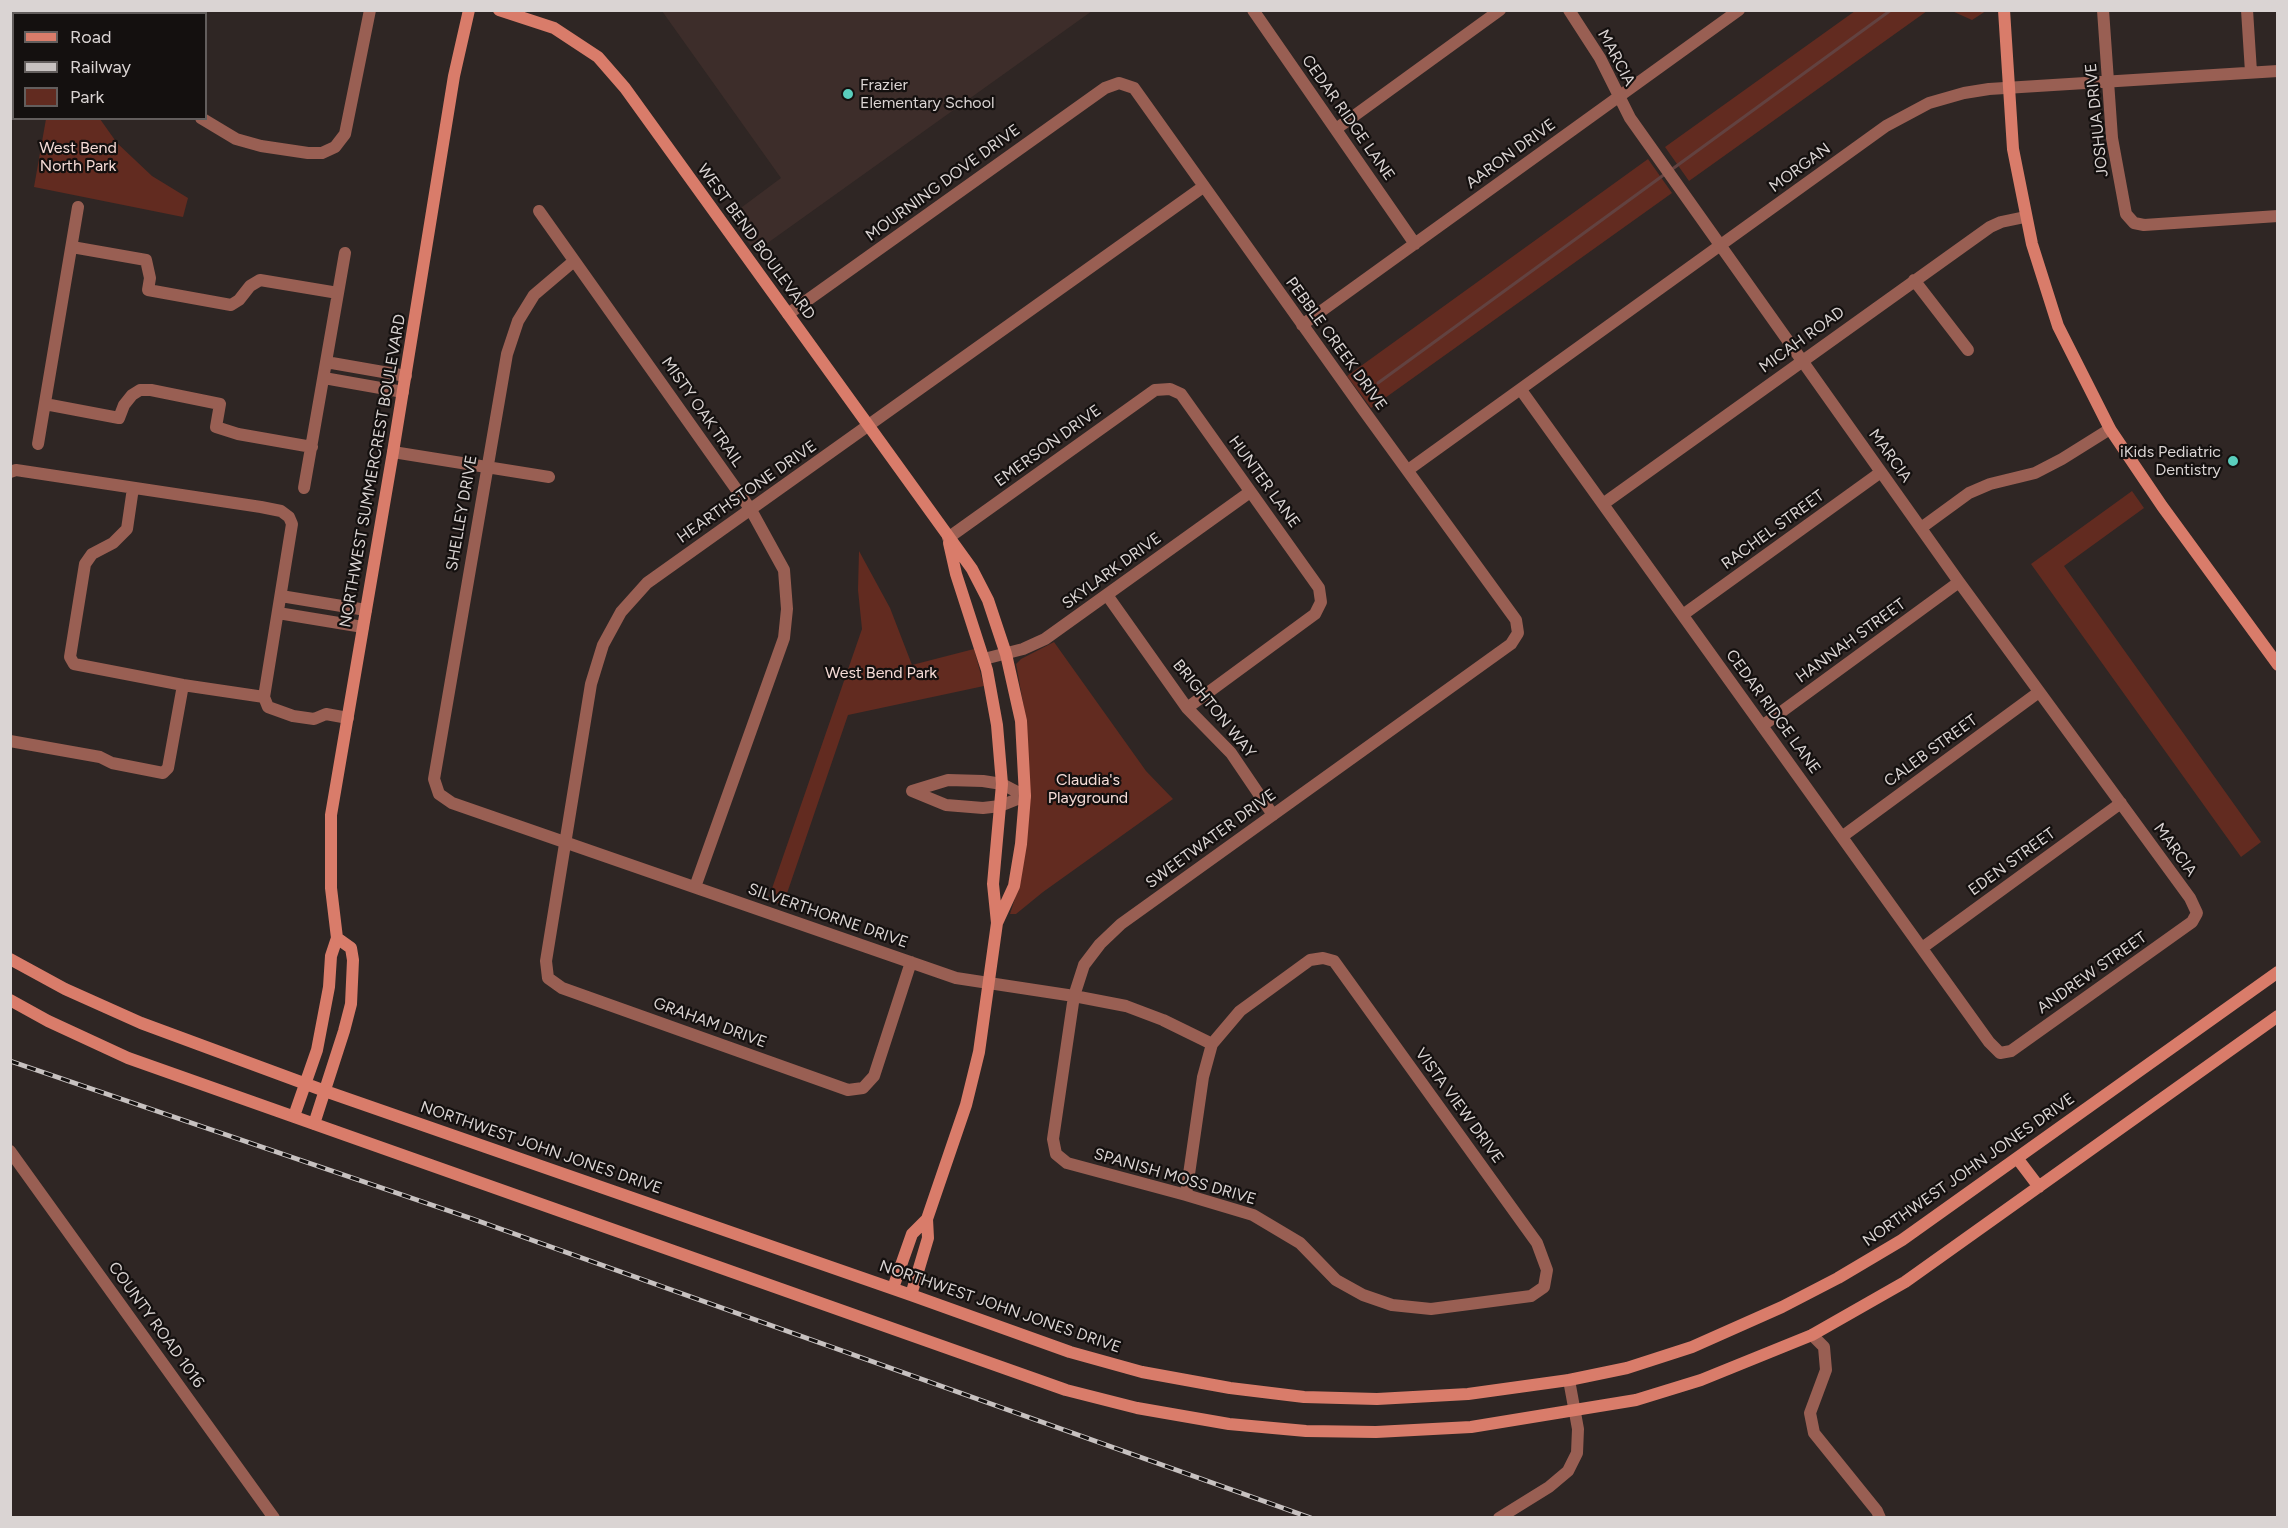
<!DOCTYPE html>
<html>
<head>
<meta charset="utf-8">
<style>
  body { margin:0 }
  #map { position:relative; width:2288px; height:1528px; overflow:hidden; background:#2f2624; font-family:Figtree,sans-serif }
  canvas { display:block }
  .frame { position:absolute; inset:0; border:12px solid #dad4d3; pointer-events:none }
  .legend { position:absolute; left:12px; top:12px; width:195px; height:108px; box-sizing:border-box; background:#14100f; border:2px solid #635e5d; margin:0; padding:8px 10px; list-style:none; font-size:18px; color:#dad4d3 }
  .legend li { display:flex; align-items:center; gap:12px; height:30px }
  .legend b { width:30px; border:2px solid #635e5d }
</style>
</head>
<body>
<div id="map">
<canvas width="2288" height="1528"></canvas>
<div class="frame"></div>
<ul class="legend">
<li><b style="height:8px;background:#d97c6a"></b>Road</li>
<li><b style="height:8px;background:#c7c1c0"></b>Railway</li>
<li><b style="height:16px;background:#622b20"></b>Park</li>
</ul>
</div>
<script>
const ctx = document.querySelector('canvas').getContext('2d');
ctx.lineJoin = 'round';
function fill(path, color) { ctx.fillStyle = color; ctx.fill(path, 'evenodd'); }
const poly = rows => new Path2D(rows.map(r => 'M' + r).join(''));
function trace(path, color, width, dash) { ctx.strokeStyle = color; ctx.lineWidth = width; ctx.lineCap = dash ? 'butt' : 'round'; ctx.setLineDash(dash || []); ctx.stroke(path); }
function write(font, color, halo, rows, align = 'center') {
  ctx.font = font + ' Figtree,sans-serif'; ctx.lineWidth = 4.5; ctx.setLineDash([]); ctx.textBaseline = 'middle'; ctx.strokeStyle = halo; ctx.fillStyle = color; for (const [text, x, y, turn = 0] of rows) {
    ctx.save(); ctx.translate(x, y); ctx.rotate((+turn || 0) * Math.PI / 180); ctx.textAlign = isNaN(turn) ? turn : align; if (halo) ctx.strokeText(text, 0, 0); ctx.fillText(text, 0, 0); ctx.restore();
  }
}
fill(poly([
  [662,11,1092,11,755,252,730,216,781,178]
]), '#3d2d2a');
fill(poly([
  [1855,11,1927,11,1689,181,1665,147],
  [1986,11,1972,20,1952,11,1986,10],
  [46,119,100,119,117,143,152,176,188,198,183,217,34,187],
  [1648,159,1672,193,1371,408,1347,376],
  [2132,491,2144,508,2064,566,2261,842,2241,857,2031,564],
  [859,551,890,608,912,665,974,649,984,686,848,715,783,905,768,900,862,629,858,590],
  [1054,642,1146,771,1173,799,1043,892,1016,914,1010,914,1021,879,1024,708,1016,664,1021,659]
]), '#622b20');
trace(poly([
  [1982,10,1982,11],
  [1671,170,1891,10],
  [1378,383,1665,174]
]), '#624240', 3);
trace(poly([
  [141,10,141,14],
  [1253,10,1415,244],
  [2103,10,2112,138,2126,214,2134,223,2144,225,2278,216],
  [2247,10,2251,72],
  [201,118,236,139,261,146,308,153,322,153,335,147,345,134,370,10],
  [1336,129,1500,10],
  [539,211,751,510,784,570,787,609,784,638,695,887],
  [72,247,146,260,150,278,148,290,231,305,239,300,250,286,260,280,338,293],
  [574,261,534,295,518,321,507,354,434,779,439,794,452,803,956,978,1074,996,1126,1006,1163,1020,1212,1044],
  [1914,280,1968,350],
  [788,314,1105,88,1119,83,1134,88,1362,408,1516,620,1518,633,1511,644,1121,924,1100,944,1084,965,1074,996,1053,1139,1056,1154,1067,1163,1186,1195,1253,1215,1300,1243,1336,1280,1363,1295,1392,1305,1431,1309,1531,1296,1544,1287,1547,1270,1537,1243,1334,961,1323,958,1310,960,1240,1011,1212,1044,1203,1077,1186,1195],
  [1302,325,1739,10],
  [326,362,406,376],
  [324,378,403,392],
  [1521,390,1989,1042,2000,1053,2011,1051,2192,922,2197,913,2190,898,1959,582,1630,118,1600,58,1569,10],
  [45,404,119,418,124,405,132,395,140,390,151,390,220,404,216,427,238,434,312,447],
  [38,444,78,207],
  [393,452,549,477],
  [1408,470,1886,126,1929,103,1964,93,1989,89,2278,71],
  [10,472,16,470,261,507,281,511,289,517,292,524,264,697,183,685,74,664,70,657,85,564,92,554,113,543,127,529,133,488],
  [304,488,345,253],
  [1603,504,1990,227,2001,222,2025,217],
  [1921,528,1969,493,1990,484,2035,473,2062,459,2110,429],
  [948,538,1155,390,1170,389,1181,394,1319,588,1321,602,1315,614,1187,708],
  [1107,595,1187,708,1231,753,1273,815],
  [281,596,366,610],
  [278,613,363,627],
  [1684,614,1881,472],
  [984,659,1023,649,1045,639,1250,492],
  [264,697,268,707,293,716,314,719,326,714,348,718],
  [1762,726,1959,582],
  [10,741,100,757,112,763,163,773,168,768,183,685],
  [912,791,948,780,983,781,1002,784,1025,796],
  [912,791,946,805,983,808,1000,806,1025,796],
  [1843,836,2039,692],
  [1922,948,2121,803],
  [911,962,874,1076,863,1088,848,1090,562,988,548,978,546,961,591,684,603,645,621,612,647,583,1203,187],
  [10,1151,274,1518],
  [1812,1335,1824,1347,1826,1370,1810,1413,1814,1433,1877,1511,1880,1518],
  [1499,1518,1549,1487,1568,1471,1577,1453,1578,1429,1569,1380]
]), '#995f53', 12);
trace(poly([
  [499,10,554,28,598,57,625,88,972,569,988,600,1006,654,1021,721,1025,796,1021,844,1014,886,997,923],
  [2004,10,2013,149,2032,244,2058,326,2110,429,2162,506,2278,665],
  [10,959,65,989,141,1023,325,1091,911,1295,1070,1352,1142,1372,1230,1388,1304,1397,1377,1399,1468,1394,1569,1380,1627,1368,1692,1347,1782,1307,1838,1278,1902,1240,2278,972],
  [10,1000,48,1021,128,1058,1066,1390,1137,1408,1229,1424,1306,1431,1376,1432,1471,1427,1636,1400,1701,1380,1812,1335,1905,1282,2278,1016],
  [294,1116,317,1050,329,987,331,956,337,938,331,888,331,815,393,452,454,76,469,10],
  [314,1124,344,1031,351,1004,353,960,351,948,337,938],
  [2017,1158,2039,1187],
  [893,1288,912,1234,927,1219],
  [911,1295,928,1238,927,1219,966,1105,979,1052,997,923,993,884,1002,784,997,725,987,670,956,574,949,543]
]), '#d97c6a', 12);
const rail = poly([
  [10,1061,470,1218,1311,1518]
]);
trace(rail, '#c7c1c0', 5);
trace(rail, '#14100f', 3, [9]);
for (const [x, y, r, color] of [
  [848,94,6,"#5acebd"],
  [2233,461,6,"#5acebd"]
]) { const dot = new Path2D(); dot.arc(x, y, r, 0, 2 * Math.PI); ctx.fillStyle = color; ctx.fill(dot); trace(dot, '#14100f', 2); }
write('16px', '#dad4d3', '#14100f', [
  ["MARCIA",1616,58,62],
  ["CEDAR RIDGE LANE",1348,118,55],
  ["JOSHUA DRIVE",2097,120,-96],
  ["AARON DRIVE",1511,154,-36],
  ["MORGAN",1800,168,-36],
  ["MOURNING DOVE DRIVE",943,183,-36],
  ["WEST BEND BOULEVARD",756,242,54],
  ["MICAH ROAD",1802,340,-36],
  ["PEBBLE CREEK DRIVE",1336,344,54],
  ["MISTY OAK TRAIL",702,412,55],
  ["EMERSON DRIVE",1048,446,-36],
  ["MARCIA",1890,456,54],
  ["NORTHWEST SUMMERCREST BOULEVARD",373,471,-80],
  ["HUNTER LANE",1264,482,54],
  ["HEARTHSTONE DRIVE",747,492,-35],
  ["SHELLEY DRIVE",462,513,-80],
  ["RACHEL STREET",1773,530,-36],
  ["SKYLARK DRIVE",1112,571,-36],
  ["HANNAH STREET",1851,641,-36],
  ["BRIGHTON WAY",1214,709,51],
  ["CEDAR RIDGE LANE",1773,712,54],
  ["CALEB STREET",1931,751,-36],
  ["SWEETWATER DRIVE",1211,839,-36],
  ["MARCIA",2175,850,54],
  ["EDEN STREET",2012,862,-36],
  ["SILVERTHORNE DRIVE",828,916,19],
  ["ANDREW STREET",2092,973,-35],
  ["GRAHAM DRIVE",710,1023,20],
  ["VISTA VIEW DRIVE",1459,1106,54],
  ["NORTHWEST JOHN JONES DRIVE",541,1148,19],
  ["NORTHWEST JOHN JONES DRIVE",1969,1170,-35],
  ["SPANISH MOSS DRIVE",1175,1177,16],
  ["NORTHWEST JOHN JONES DRIVE",1000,1307,19],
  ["COUNTY ROAD 1016",156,1325,54]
]);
write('16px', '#dad4d3', '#14100f', [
  ["Frazier",860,85],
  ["Elementary School",860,103],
  ["iKids Pediatric",2221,452,"right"],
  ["Dentistry",2221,470,"right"]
], 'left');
write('16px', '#f5dbd6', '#14100f', [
  ["West Bend",78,148],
  ["North Park",78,166],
  ["West Bend Park",881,673],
  ["Claudia's",1088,780],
  ["Playground",1088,798]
]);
</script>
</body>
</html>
